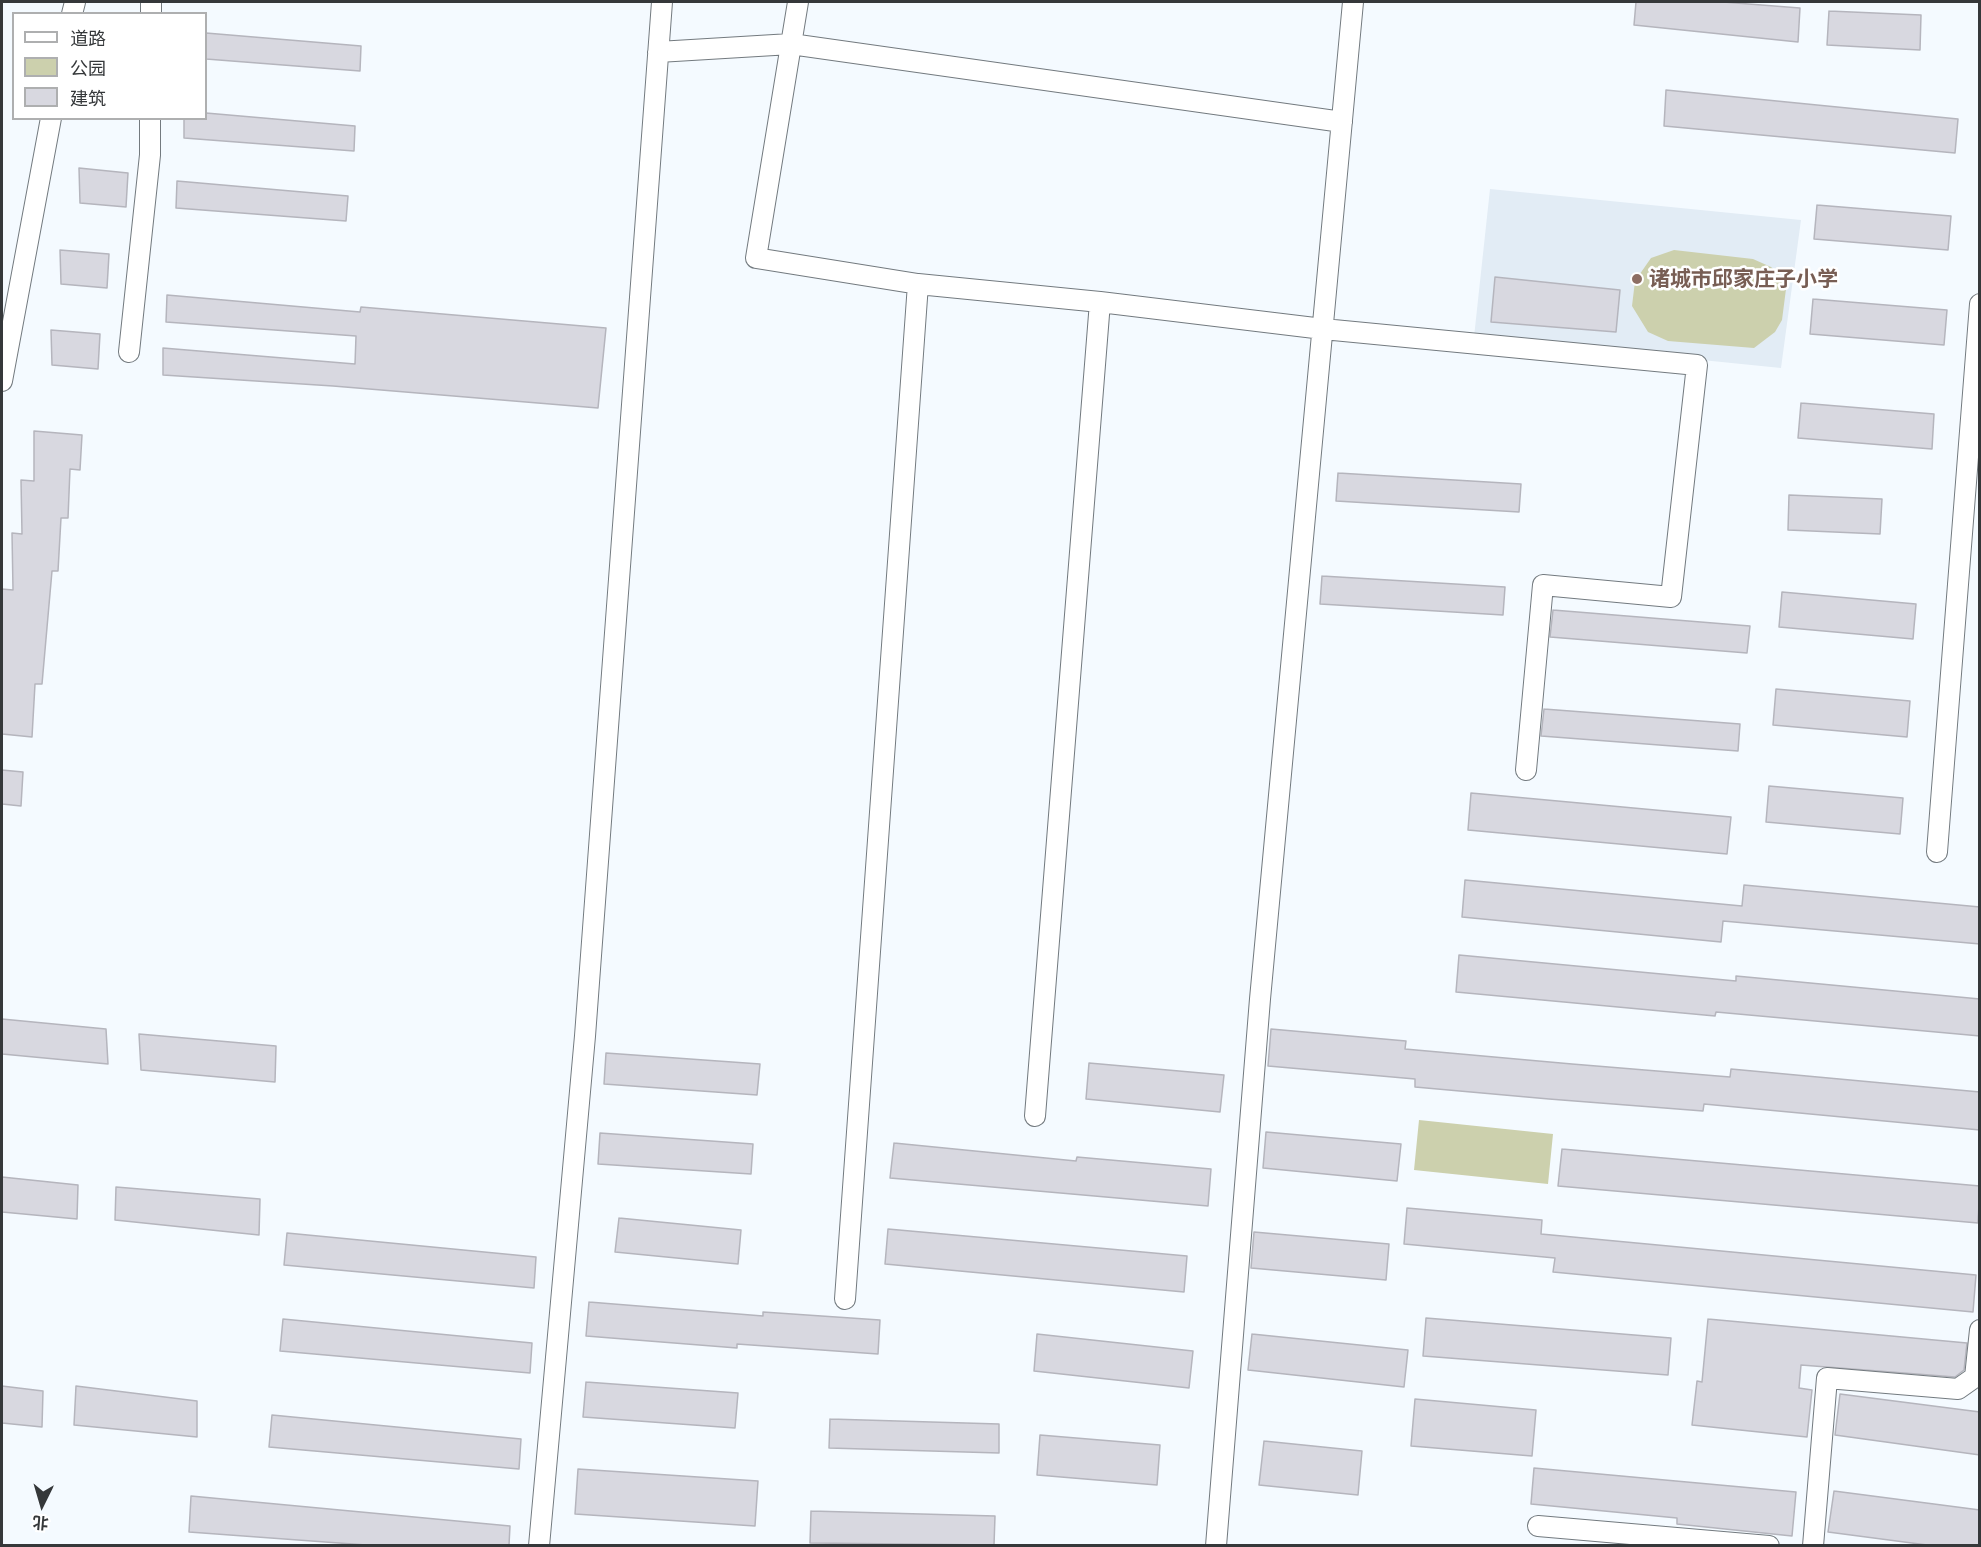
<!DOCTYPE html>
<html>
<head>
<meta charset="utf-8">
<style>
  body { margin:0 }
  #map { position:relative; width:1981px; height:1547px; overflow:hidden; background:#f4faff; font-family:Ubuntu,"Noto Sans SC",sans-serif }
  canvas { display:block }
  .frame { position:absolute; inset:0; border:3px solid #35383a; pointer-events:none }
  .legend { position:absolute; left:12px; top:12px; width:195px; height:108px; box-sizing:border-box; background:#fff; border:2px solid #aeafb0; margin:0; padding:8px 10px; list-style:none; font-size:18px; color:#35383a }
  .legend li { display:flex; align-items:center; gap:12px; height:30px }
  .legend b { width:30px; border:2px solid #aeafb0 }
  .north { position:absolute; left:12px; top:1475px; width:60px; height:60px; -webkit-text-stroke:4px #fff; paint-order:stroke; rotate:185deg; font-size:16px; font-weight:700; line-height:24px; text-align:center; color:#35383a }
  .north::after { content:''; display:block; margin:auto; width:21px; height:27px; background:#35383a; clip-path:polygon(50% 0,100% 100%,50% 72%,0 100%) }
</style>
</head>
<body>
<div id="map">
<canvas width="1981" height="1547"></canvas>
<div class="frame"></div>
<ul class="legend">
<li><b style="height:8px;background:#fff"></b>道路</li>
<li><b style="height:16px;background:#ccd0ad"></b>公园</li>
<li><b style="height:16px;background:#d8d8e0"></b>建筑</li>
</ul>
<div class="north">北</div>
</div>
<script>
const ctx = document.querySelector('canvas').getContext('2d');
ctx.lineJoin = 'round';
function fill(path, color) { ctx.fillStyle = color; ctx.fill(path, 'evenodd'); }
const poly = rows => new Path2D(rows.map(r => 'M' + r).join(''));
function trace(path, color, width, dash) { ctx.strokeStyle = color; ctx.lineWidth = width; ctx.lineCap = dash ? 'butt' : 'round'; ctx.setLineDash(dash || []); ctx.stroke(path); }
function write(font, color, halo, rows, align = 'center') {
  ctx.font = font + ' Ubuntu,"Noto Sans SC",sans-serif'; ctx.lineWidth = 5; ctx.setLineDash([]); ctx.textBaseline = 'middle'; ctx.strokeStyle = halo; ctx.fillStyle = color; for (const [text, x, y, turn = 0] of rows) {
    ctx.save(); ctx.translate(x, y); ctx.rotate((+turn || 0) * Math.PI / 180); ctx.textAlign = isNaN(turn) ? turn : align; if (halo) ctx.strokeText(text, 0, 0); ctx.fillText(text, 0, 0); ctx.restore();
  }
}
fill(poly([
  [1490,189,1801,220,1781,368,1474,337]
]), '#e2ecf5');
fill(poly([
  [1674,250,1753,259,1771,267,1782,277,1786,289,1782,320,1775,332,1754,348,1668,341,1648,332,1632,306,1635,281,1651,258],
  [1419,1120,1553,1134,1548,1184,1414,1170]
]), '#ccd0ad');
const building = poly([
  [1636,2,1723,2,1800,8,1798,42,1634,25,1636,2],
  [1829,11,1921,15,1920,50,1827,45,1829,11],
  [206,33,361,46,360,71,206,59,206,33],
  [1666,90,1958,119,1955,153,1664,126,1666,90],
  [206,113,355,126,354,151,184,138,184,118,206,118,206,113],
  [79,168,128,173,126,207,80,203,79,168],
  [177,181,348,196,346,221,176,208,177,181],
  [1817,205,1951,216,1948,250,1814,239,1817,205],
  [60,250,109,254,107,288,61,284,60,250],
  [1495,277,1620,290,1616,332,1491,322,1495,277],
  [167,295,360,312,361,307,606,328,598,408,333,386,163,375,163,348,355,364,356,336,166,322,167,295],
  [1813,299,1947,310,1944,345,1810,334,1813,299],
  [51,330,100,334,98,369,52,365,51,330],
  [1801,403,1934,414,1932,449,1798,438,1801,403],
  [34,431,82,435,80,470,70,469,68,518,61,518,58,571,52,571,42,684,35,684,32,737,2,734,2,589,13,590,12,533,22,534,21,480,34,481,34,431],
  [1338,473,1521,484,1519,512,1336,501,1338,473],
  [1789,495,1882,499,1880,534,1788,530,1789,495],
  [1322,576,1505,587,1503,615,1320,604,1322,576],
  [1782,592,1916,604,1913,639,1779,627,1782,592],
  [1553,610,1750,626,1747,653,1550,637,1553,610],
  [1776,689,1910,701,1907,737,1773,725,1776,689],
  [1544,709,1740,724,1738,751,1541,736,1544,709],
  [2,770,23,772,21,806,2,804,2,770],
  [1769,786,1903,798,1900,834,1766,822,1769,786],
  [1471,793,1731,817,1727,854,1468,830,1471,793],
  [1465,880,1742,906,1744,885,1980,907,1980,944,1723,921,1721,942,1462,917,1465,880],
  [1459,955,1736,981,1736,976,1980,999,1980,1036,1716,1012,1715,1016,1456,992,1459,955],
  [2,1019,106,1029,108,1064,2,1054,2,1019],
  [1271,1029,1406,1041,1405,1049,1572,1064,1730,1077,1731,1069,1980,1092,1980,1130,1704,1104,1703,1111,1549,1099,1415,1087,1415,1079,1268,1066,1271,1029],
  [139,1034,276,1046,275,1082,141,1070,139,1034],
  [606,1053,760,1064,757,1095,604,1084,606,1053],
  [1089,1063,1224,1075,1220,1112,1086,1099,1089,1063],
  [1266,1132,1401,1144,1397,1181,1263,1168,1266,1132],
  [600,1133,753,1144,751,1174,598,1164,600,1133],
  [894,1143,1076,1161,1077,1157,1211,1169,1208,1206,890,1178,894,1143],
  [1562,1149,1980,1186,1978,1223,1558,1186,1562,1149],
  [2,1177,78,1185,77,1219,2,1212,2,1177],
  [116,1187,260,1199,259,1235,115,1220,116,1187],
  [1407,1208,1542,1220,1541,1234,1976,1275,1973,1312,1553,1272,1555,1258,1404,1244,1407,1208],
  [619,1218,741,1230,738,1264,615,1252,619,1218],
  [888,1229,1187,1256,1184,1292,885,1264,888,1229],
  [1254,1232,1389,1244,1386,1280,1251,1268,1254,1232],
  [287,1233,536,1257,534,1288,284,1265,287,1233],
  [589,1302,763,1316,763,1312,880,1320,878,1354,737,1344,737,1348,586,1336,589,1302],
  [1426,1318,1671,1338,1668,1375,1423,1356,1426,1318],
  [283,1319,532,1343,530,1373,280,1351,283,1319],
  [1708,1319,1967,1343,1964,1370,1955,1377,1801,1365,1799,1388,1812,1390,1807,1437,1692,1425,1697,1381,1702,1382,1708,1319],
  [1037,1334,1193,1351,1189,1388,1034,1371,1037,1334],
  [1252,1334,1408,1350,1404,1387,1248,1370,1252,1334],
  [586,1382,738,1393,735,1428,583,1417,586,1382],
  [2,1386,43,1391,42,1427,2,1423,2,1386],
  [76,1386,197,1401,197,1437,74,1425,76,1386],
  [1840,1394,1980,1412,1980,1455,1835,1435,1840,1394],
  [1415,1399,1536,1410,1532,1456,1411,1446,1415,1399],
  [272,1415,521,1439,519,1469,269,1447,272,1415],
  [830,1419,999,1424,999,1453,829,1448,830,1419],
  [1040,1435,1160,1445,1157,1485,1037,1475,1040,1435],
  [1264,1441,1362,1451,1358,1495,1259,1485,1264,1441],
  [1534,1468,1796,1492,1792,1536,1677,1524,1677,1518,1531,1504,1534,1468],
  [578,1469,758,1481,755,1526,575,1514,578,1469],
  [1834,1491,1980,1510,1980,1545,1927,1545,1828,1532,1834,1491],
  [191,1496,510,1526,509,1545,366,1545,189,1532,191,1496],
  [811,1511,995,1516,994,1545,810,1543,811,1511]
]);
fill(building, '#d8d8e0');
trace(building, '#b5b5bd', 1.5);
const minor = poly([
  [798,2,756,258,918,284,845,1299],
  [72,14,75,2],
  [151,14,151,2],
  [658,52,791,44,1342,122],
  [918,284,1100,302,1035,1116],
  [1100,302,1323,329,1697,365,1671,597,1543,585,1526,770],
  [129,352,150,155,150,118],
  [2,381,51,118],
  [1937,852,1980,304],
  [1538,1526,1769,1546],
  [539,1546,585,1036,662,2],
  [1216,1546,1260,999,1353,2],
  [1813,1546,1827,1378,1958,1389,1975,1377,1980,1330]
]);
trace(minor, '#737a7f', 22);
trace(minor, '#fff', 20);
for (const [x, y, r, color] of [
  [1637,279,6,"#8d6e63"]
]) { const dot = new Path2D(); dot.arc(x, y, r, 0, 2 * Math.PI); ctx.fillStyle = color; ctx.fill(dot); trace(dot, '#fff', 2); }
write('bold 21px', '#785e54', '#fff', [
  ["诸城市邱家庄子小学",1649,279]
], 'left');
</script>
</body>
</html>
